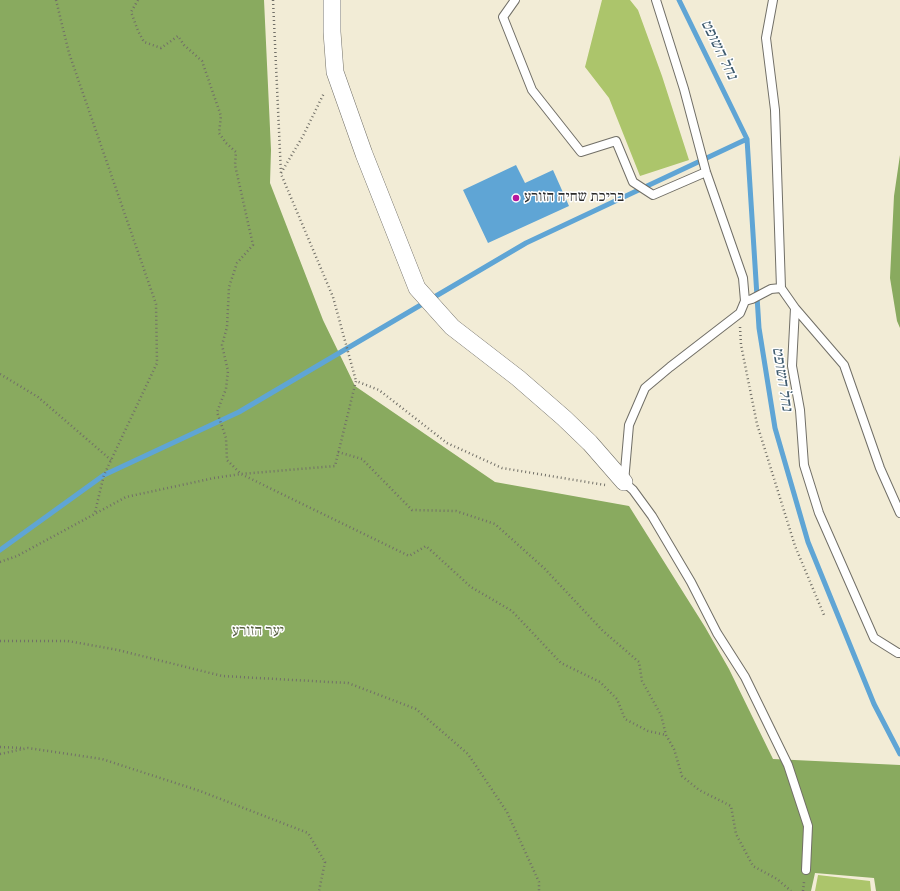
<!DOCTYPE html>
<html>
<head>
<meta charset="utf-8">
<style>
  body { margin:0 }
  canvas { display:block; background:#f2ecd6 }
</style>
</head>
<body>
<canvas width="900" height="891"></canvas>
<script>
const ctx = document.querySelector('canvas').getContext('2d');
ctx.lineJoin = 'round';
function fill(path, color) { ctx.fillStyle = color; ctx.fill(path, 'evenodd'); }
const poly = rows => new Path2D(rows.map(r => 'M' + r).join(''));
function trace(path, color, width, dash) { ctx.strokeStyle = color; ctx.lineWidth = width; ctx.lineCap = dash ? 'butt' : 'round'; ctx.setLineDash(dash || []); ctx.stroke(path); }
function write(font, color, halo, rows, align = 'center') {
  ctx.font = font + ' "IM FELL English","Frank Ruhl Libre",serif'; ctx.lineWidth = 3; ctx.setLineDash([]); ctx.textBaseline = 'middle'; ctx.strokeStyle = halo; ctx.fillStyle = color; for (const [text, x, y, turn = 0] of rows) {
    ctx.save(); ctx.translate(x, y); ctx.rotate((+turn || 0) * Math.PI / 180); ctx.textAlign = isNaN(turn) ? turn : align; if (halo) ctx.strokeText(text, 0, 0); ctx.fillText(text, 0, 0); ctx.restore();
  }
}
fill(poly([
  [602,0,630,0,638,10,662,76,689,160,640,176,609,98,585,67],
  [818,875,870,881,871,891,815,891]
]), '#acc56b');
fill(poly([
  [0,0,264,0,271,150,270,183,323,320,355,386,495,482,629,506,705,627,729,669,773,759,900,765,900,891,876,891,874,878,815,873,811,891,0,891],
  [900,155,900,328,897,321,890,278,894,196]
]), '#89aa5f');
fill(poly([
  [516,165,525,183,553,170,569,206,488,243,463,190]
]), '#5fa5d5');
trace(poly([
  [679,0,747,139,759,328,775,428,808,542,874,704,900,754],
  [0,550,104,475,239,412,526,243,747,139]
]), '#5fa5d5', 5);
const service = poly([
  [515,0,503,17,532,90,581,152,616,141,633,182,653,195,706,172],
  [656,0,684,89,706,172,743,278,745,301,740,313,670,367,645,388,629,425,624,482,633,490,652,516,691,582,717,633,745,677,788,765,808,826,806,870],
  [773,0,766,38,775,110,781,288],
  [745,301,752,299,771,289,781,288,795,308,792,366,800,410,804,465,819,513,874,638,898,653,900,653],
  [795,308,844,365,880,468,900,513]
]);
const minor = poly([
  [332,0,332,32,335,72,364,154,417,288,452,327,518,378,564,418,590,443,624,482]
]);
trace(service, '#716f67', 10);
trace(minor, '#716f67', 18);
trace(poly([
  [56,0,69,53,156,304,157,363,104,475,95,512],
  [138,0,131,12,138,31,144,42,161,48,178,36,184,45,202,61,221,116,219,133,226,143,236,152,235,165,253,245,237,263,229,287,227,327,222,345,228,371,226,389,217,412,226,438,227,460,241,474,409,556,426,546,471,587,512,611,561,663,600,682,617,699,625,719,648,731,666,735],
  [273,0,281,174,333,297,356,381],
  [281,173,303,136,324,93],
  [740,327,741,345,757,424,795,546,824,615],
  [0,374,38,397,111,460],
  [338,452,362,459,412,510,456,511,495,524,545,569,603,631,639,662,642,681,661,715,666,735,674,749,682,776,699,790,731,806,736,834,753,866,777,879,791,891],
  [0,562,17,556,126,497,214,478,241,474,335,466,356,381,379,390,447,443,502,468,605,485],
  [0,641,68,641,118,650,222,676,348,683,416,709,468,754,507,812,539,882,539,891],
  [0,747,23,748],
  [0,754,28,748,102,759,200,791,308,833,325,862,319,891],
  [803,891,804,882]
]), '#716f67', 2.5, [1, 3]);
trace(service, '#fff', 8);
trace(minor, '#fff', 17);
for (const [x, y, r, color] of [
  [516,198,4,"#b5179e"]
]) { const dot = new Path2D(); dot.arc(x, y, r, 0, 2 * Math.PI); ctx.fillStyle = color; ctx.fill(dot); trace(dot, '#fff', 1.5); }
write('15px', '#2b2b2b', '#fff', [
  ["בריכת שחיה הזורע",524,198]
], 'left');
write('15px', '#586141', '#fff', [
  ["יער הזורע",258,632]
]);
write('italic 16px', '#405c6f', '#fff', [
  ["נחל השופט",718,50,64],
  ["נחל השופט",781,379,81]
]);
</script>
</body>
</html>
